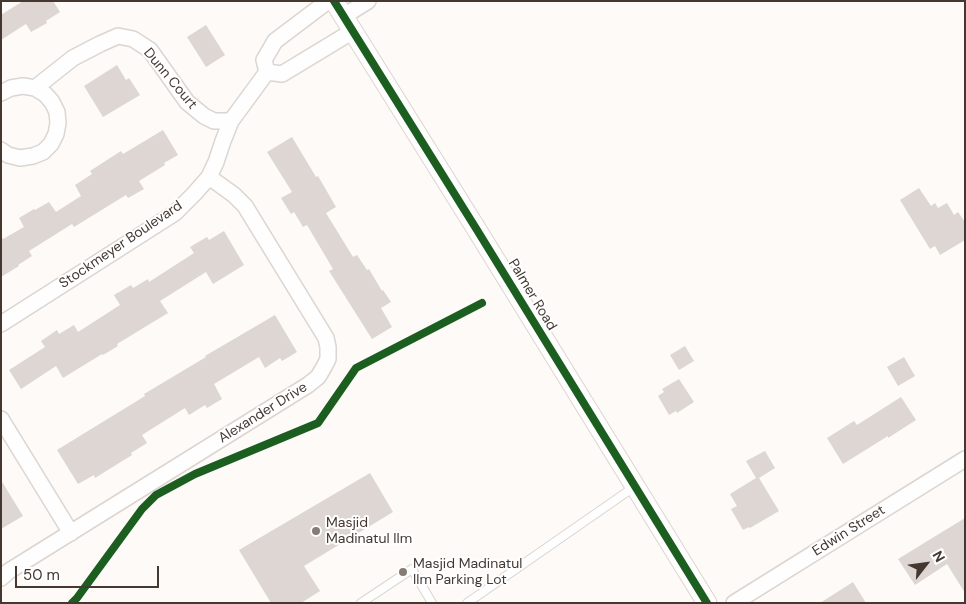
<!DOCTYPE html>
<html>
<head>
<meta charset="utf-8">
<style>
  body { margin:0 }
  #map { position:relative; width:966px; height:604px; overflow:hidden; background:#fdfaf7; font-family:"DM Sans",sans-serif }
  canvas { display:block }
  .frame { position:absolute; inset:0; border:2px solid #443831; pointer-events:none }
  .north { position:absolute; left:901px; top:539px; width:50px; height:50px; -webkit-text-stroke:4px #fff; paint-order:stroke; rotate:60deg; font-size:14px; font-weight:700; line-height:20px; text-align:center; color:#443831 }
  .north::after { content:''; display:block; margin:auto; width:18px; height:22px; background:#443831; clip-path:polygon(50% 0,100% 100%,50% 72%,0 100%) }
  .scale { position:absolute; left:15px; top:566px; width:144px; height:22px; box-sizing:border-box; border:2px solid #443831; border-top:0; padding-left:6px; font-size:15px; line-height:18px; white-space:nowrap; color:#443831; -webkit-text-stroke:4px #fff; paint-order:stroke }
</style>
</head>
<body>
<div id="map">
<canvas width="966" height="604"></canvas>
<div class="frame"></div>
<div class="north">N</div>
<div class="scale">50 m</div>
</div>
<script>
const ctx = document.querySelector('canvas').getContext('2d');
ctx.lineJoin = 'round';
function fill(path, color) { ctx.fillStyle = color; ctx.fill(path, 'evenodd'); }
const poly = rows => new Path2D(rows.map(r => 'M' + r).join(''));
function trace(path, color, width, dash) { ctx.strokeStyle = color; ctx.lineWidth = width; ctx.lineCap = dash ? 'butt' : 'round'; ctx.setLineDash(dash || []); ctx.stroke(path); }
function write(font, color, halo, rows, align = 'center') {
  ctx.font = font + ' "DM Sans",sans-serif'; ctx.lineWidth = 4; ctx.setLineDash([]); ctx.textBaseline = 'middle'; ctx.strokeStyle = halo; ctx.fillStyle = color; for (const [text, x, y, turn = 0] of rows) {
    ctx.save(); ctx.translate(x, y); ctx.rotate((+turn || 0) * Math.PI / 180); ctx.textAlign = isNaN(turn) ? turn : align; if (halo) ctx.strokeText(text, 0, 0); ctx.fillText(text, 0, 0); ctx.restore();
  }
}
fill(poly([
  [23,1,53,1,60,12,46,21,47,23,31,32,26,24,1,40,1,15],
  [206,25,225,55,206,67,187,37],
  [117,65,126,80,129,78,140,95,103,117,84,86],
  [163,130,178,155,164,163,165,165,139,181,144,189,128,198,126,195,74,227,72,224,29,251,32,256,18,265,19,266,1,277,1,236,3,239,24,227,19,218,34,209,35,210,49,202,56,212,81,196,75,185,92,174,90,171,121,151,123,154],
  [292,137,316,177,318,176,336,207,326,213,353,257,357,255,367,270,369,269,382,291,383,290,391,302,381,308,392,327,372,339,329,271,333,269,307,225,303,227,294,212,291,214,281,198,292,192,267,152],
  [919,188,931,206,935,203,938,208,947,203,954,215,958,212,965,222,965,240,940,255,935,246,930,249,900,200],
  [224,231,244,265,213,284,206,272,160,301,168,313,117,344,118,346,103,355,102,354,63,378,56,366,21,389,9,370,45,347,41,341,57,330,59,334,74,325,78,332,120,305,114,295,131,285,133,288,148,279,149,282,194,253,190,247,207,237,209,240],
  [275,315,297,352,282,361,280,358,265,368,259,357,214,384,222,399,207,408,205,405,189,415,185,408,142,435,147,443,131,453,132,455,95,478,94,475,78,484,57,450,145,396,144,394,206,357,205,356],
  [685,346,694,361,679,370,670,355],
  [904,357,915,376,898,386,887,367],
  [679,379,694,402,677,413,676,411,669,415,658,396,664,392,662,389],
  [901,397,916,420,888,438,888,436,843,464,827,438,854,421,857,425],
  [765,451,775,468,759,478,779,511,750,528,749,527,743,530,731,509,737,506,730,494,756,478,746,461],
  [370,473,393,512,304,566,320,591,301,603,271,603,239,550],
  [1,480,23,516,1,529],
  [965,518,965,593,947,564,915,585,898,559],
  [853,582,866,603,820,603]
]), '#ddd6d2');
const service = poly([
  [361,603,412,569,432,603],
  [467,603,634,487]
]);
const minor = poly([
  [344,16,368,1],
  [267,72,264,60,275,41,328,1],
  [267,72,282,74,353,31],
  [35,88,73,58,100,44,118,36,133,39,150,50,187,102,204,116,214,121,231,121],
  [1,93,11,88,23,86,35,88,45,94,52,102,57,112,58,123,56,134,51,144,43,152,33,156,20,158,8,155,1,150],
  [1,324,175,213,194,194,209,177,216,162,223,141,231,121,267,72],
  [1,419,71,533],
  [1,578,9,571,308,385,318,377,324,367,328,359,328,347,326,338,245,206,234,195,209,177],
  [734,603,965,459]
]);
const tertiary = poly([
  [334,1,477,230,707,603]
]);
trace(service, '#dcd5d0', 10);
trace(minor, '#dcd5d0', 18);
trace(tertiary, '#dcd5d0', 21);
trace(service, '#fffefe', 8);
trace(minor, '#fffefe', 15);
trace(tertiary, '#fffefe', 19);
trace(poly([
  [334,1,477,230,707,603],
  [72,603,77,598,142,509,156,495,195,474,318,423,356,368,482,303]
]), '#1b5e20', 8);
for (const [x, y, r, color] of [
  [316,531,5,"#857c76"],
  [403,572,5,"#857c76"]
]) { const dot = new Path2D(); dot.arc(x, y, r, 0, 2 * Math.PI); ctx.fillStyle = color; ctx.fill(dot); trace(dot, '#fff', 2); }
write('14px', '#443831', '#fff', [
  ["Dunn Court",170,79,50],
  ["Stockmeyer Boulevard",121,245,-34],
  ["Palmer Road",532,295,59],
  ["Alexander Drive",263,413,-32],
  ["Edwin Street",849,531,-32]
]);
write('14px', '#443831', '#fff', [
  ["Masjid",326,523],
  ["Madinatul Ilm",326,539],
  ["Masjid Madinatul",413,564],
  ["Ilm Parking Lot",413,580]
], 'left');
</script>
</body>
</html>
